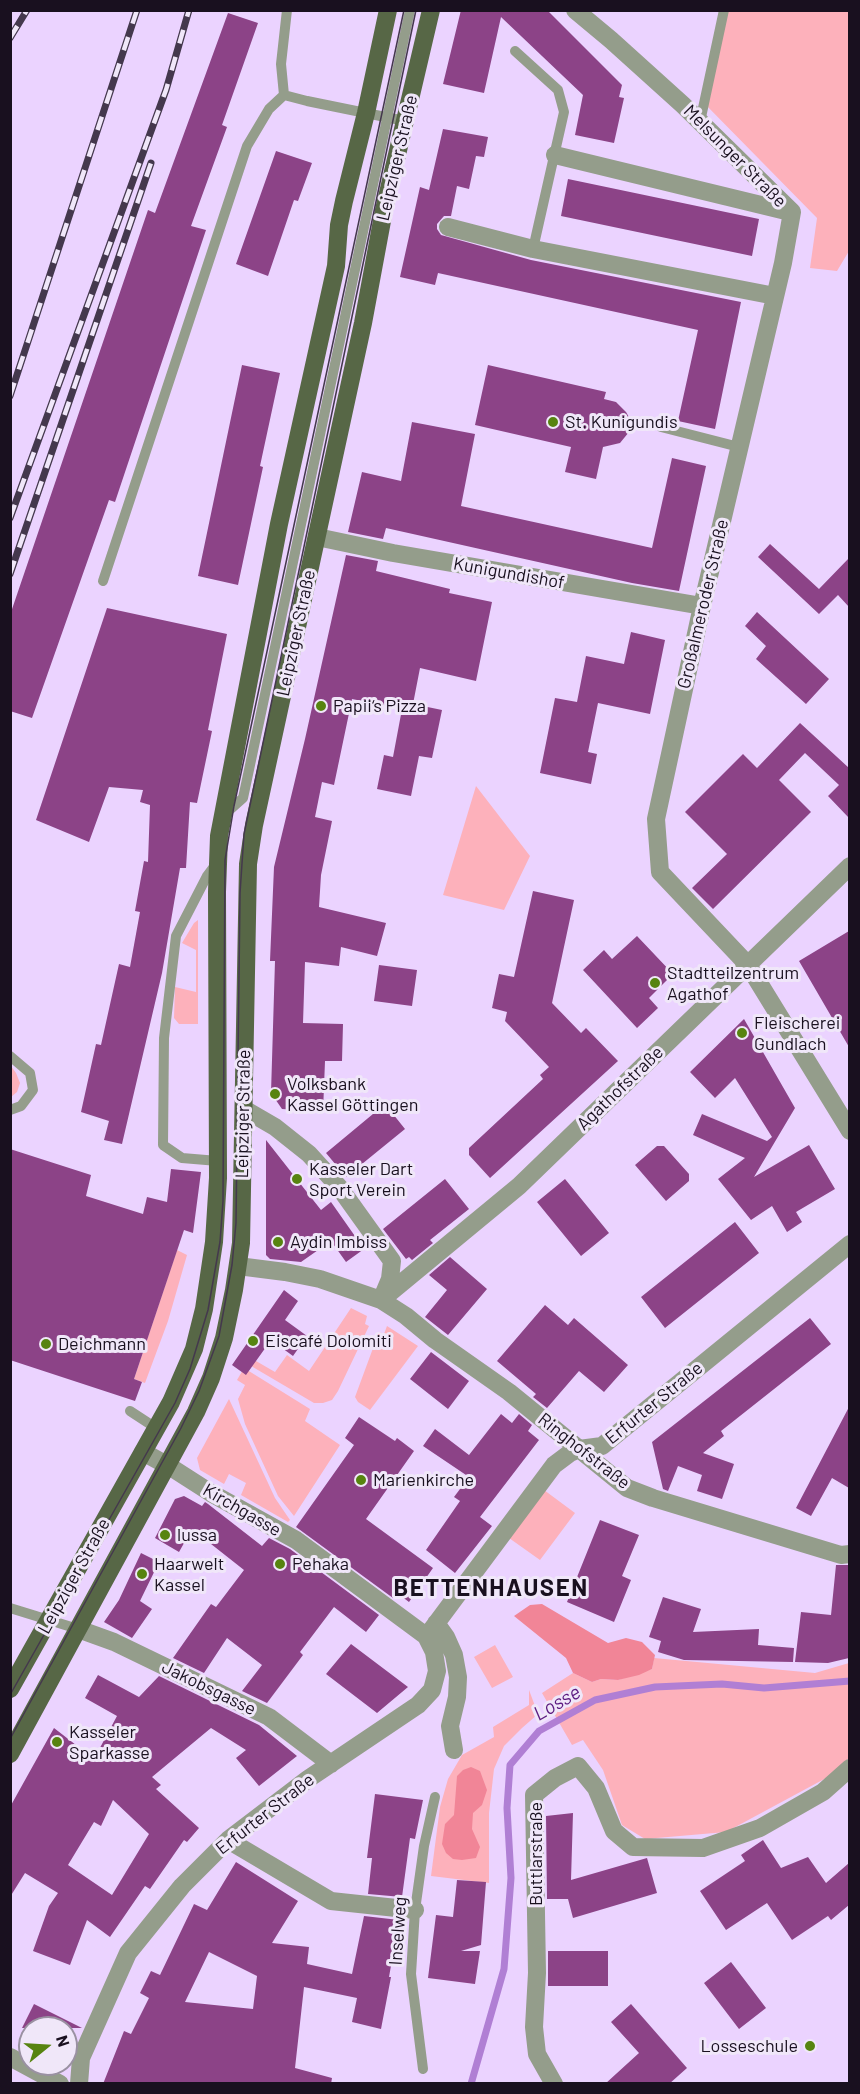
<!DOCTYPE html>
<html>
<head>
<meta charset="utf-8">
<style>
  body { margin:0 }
  #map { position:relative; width:860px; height:2094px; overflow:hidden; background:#ebd3ff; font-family:Barlow,sans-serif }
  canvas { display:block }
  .frame { position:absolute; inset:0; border:12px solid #19101f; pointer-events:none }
  .north { position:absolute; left:18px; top:2016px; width:60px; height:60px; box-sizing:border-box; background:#f0e7f9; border:2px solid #9a91a2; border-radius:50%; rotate:72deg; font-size:16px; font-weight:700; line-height:24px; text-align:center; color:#19101f }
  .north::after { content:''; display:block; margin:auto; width:21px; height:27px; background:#578410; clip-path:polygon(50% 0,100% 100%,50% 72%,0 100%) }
</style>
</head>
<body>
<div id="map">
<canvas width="860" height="2094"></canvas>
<div class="frame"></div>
<div class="north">N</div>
</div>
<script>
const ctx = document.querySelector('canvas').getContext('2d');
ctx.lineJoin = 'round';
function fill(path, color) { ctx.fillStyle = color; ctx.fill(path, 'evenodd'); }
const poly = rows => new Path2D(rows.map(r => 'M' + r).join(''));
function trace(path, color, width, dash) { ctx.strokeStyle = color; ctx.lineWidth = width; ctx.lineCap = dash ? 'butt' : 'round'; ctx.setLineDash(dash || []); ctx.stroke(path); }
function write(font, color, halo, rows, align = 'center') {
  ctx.font = font + ' Barlow,sans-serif'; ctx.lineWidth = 6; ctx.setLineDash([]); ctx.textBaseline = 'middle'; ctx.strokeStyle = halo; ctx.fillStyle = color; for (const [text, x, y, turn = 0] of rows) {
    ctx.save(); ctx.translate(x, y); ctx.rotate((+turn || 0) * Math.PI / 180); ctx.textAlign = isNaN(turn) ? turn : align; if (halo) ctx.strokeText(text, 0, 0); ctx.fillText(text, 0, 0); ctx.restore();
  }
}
fill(poly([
  [722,11,849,11,849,251,837,271,810,268,817,218,703,102],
  [476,786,530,856,504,910,443,895],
  [198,920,198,1024,179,1024,174,1018,175,987,196,992,196,950,182,943,194,923],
  [11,1066,16,1073,20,1083,17,1092,11,1097],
  [177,1250,187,1255,168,1321,145,1383,134,1379],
  [351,1308,367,1316,365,1324,369,1326,338,1391,332,1400,323,1403,314,1403,246,1363,256,1361,275,1372,287,1355,309,1371],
  [387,1326,418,1346,370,1410,358,1402,355,1397,379,1332,384,1334],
  [244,1368,310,1409,305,1421,340,1445,294,1516,278,1496,245,1424,238,1399,245,1385,237,1380],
  [229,1399,275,1498,290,1520,288,1522,241,1495,246,1483,229,1474,224,1484,200,1470,197,1458],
  [544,1490,575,1513,540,1560,509,1538],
  [495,1645,513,1677,492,1688,474,1657],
  [654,1658,815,1673,849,1663,849,1758,828,1777,726,1832,645,1839,622,1825,603,1770,583,1740,572,1745,542,1693,573,1673,592,1682,601,1679,618,1680,652,1669],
  [529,1690,538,1714,522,1728,504,1746,494,1769,489,1813,489,1883,431,1876,440,1807,448,1779,462,1755,494,1737,493,1727,529,1705]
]), '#fdb1bb');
fill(poly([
  [542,1604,608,1643,626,1638,642,1642,655,1655,652,1669,639,1675,618,1680,601,1679,592,1682,573,1673,566,1658,514,1616,530,1605],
  [471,1767,480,1771,487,1790,482,1805,473,1813,472,1829,480,1847,476,1858,462,1860,453,1859,446,1853,442,1844,445,1824,454,1815,457,1776,463,1770]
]), '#f18597');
trace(poly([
  [471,2084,504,1969,511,1878,507,1808,510,1765,539,1731,595,1700,655,1687,722,1684,764,1688,850,1681]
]), '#b07fd4', 7);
fill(poly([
  [461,10,547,10,622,85,619,97,624,98,614,143,575,135,583,95,501,17,484,93,443,84],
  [228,13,258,23,222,125,227,127,191,226,206,230,115,502,109,500,32,718,10,711,10,615,148,210,155,213],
  [443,129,488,137,484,157,476,156,469,189,457,186,451,216,444,216,437,224,437,229,441,235,531,260,741,302,715,429,678,421,698,330,438,273,435,285,400,277,420,187,429,190],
  [276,151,312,163,298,201,294,200,268,276,236,264],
  [568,179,759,219,752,256,561,216],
  [242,365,280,373,260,466,263,467,238,585,198,576],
  [488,365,606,392,604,399,616,402,626,412,630,419,629,432,620,443,603,447,596,479,565,472,571,447,475,425],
  [412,422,475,434,461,506,652,548,672,458,706,466,679,591,632,583,386,528,383,539,348,532,362,472,401,481],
  [770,544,819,589,849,558,849,607,838,595,819,614,758,557],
  [346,555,378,561,376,571,450,589,449,593,492,602,476,681,420,668,413,704,442,710,432,758,419,756,411,796,377,789,384,755,393,757,402,709,352,699,334,785,322,782,315,817,332,821,321,875,319,907,386,923,377,956,341,947,339,966,305,962,303,1023,343,1024,342,1061,325,1061,323,1112,282,1109,271,1093,275,961,270,961,274,867,305,739],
  [107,608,227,634,208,730,212,731,197,803,190,802,186,868,180,868,162,973,122,1144,104,1140,109,1121,81,1112,96,1044,101,1045,119,964,130,967,140,912,135,911,144,861,148,862,150,805,140,802,143,790,109,787,89,842,36,820],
  [757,612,829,679,806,704,756,659,766,646,745,626],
  [631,632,665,640,650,714,598,703,588,752,597,754,591,784,540,773,555,698,577,702,586,656,624,664],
  [800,723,849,768,849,818,828,796,839,785,805,753,779,780,811,812,713,909,692,888,727,854,685,812,743,754,757,768],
  [533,891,574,900,552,1003,581,1033,586,1028,618,1061,490,1178,469,1155,469,1148,543,1079,540,1075,549,1067,505,1021,507,1012,492,1008,499,974,514,977],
  [849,931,849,1047,799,961],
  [637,936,673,974,649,998,658,1008,637,1028,583,970,604,950,612,959],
  [379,965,417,970,412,1006,374,1001],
  [744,1019,795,1108,754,1177,809,1145,835,1189,796,1212,802,1222,787,1232,772,1206,751,1220,718,1179,745,1158,693,1135,702,1114,767,1141,772,1137,735,1078,715,1098,690,1072],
  [385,1104,405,1129,346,1177,326,1153],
  [266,1140,321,1210,331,1202,364,1249,346,1262,331,1241,301,1262,270,1259,266,1255],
  [657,1146,664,1146,689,1174,689,1181,666,1201,635,1165],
  [10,1149,91,1175,86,1196,143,1214,147,1197,167,1202,171,1169,201,1172,193,1233,184,1230,134,1379,142,1382,135,1401,10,1360],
  [445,1179,469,1209,430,1240,433,1243,412,1260,409,1257,406,1259,383,1229],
  [565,1179,609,1233,581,1256,537,1202],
  [735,1222,759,1253,665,1328,641,1297],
  [450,1257,487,1289,448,1335,425,1317,447,1290,429,1275],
  [284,1290,298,1301,285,1320,307,1336,293,1356,271,1340,246,1375,232,1365],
  [545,1305,568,1325,574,1318,628,1365,604,1392,579,1371,547,1408,533,1397,536,1394,497,1361],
  [810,1318,831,1344,721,1431,724,1436,703,1453,734,1464,722,1499,697,1491,702,1475,678,1466,668,1491,663,1489,652,1442],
  [431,1352,469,1381,448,1409,410,1379],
  [849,1407,849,1488,832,1478,811,1516,796,1508],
  [501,1414,512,1423,519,1414,532,1425,528,1431,539,1440,480,1517,492,1526,455,1573,426,1550,460,1501,454,1497,469,1477,423,1446,435,1429,469,1455],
  [359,1417,395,1441,397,1438,414,1451,366,1519,433,1568,409,1602,397,1593,393,1598,296,1527,354,1445,345,1438],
  [184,1496,202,1506,205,1502,208,1504,262,1546,269,1538,290,1549,379,1615,366,1632,334,1607,300,1652,303,1655,267,1703,242,1691,262,1665,227,1638,204,1673,173,1658,211,1604,216,1607,244,1570,192,1529,179,1552,155,1538,175,1499],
  [600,1520,639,1535,622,1576,631,1580,614,1622,567,1602],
  [141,1553,159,1562,140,1601,152,1609,132,1638,104,1622,119,1600],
  [836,1565,849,1565,849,1658,828,1663,795,1662,801,1612,831,1615],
  [663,1597,701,1609,693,1632,759,1629,758,1645,794,1648,793,1662,684,1660,658,1652,661,1641,649,1637],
  [351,1644,408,1687,377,1713,326,1674],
  [98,1675,139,1697,159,1676,259,1725,297,1756,259,1786,236,1758,246,1750,211,1728,152,1777,161,1785,156,1789,199,1828,187,1842,184,1840,150,1889,145,1886,110,1937,87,1920,70,1965,33,1951,49,1906,58,1893,25,1873,10,1897,10,1807,54,1728,94,1759,117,1716,85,1698],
  [113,1800,149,1834,112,1895,68,1865,94,1822,101,1826],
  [375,1794,423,1800,415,1839,410,1838,402,1897,368,1894,372,1858,367,1858],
  [573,1813,571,1880,647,1858,657,1893,573,1918,568,1899,547,1899,546,1816],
  [763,1840,781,1868,808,1857,826,1883,849,1863,849,1905,831,1920,828,1916,792,1940,767,1903,726,1930,700,1891,745,1861,741,1855],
  [236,1862,298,1901,272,1943,309,1947,307,1964,352,1974,364,1916,399,1920,389,1977,391,1977,381,2029,352,2022,357,1998,304,1987,295,2068,332,2078,331,2084,103,2084,124,2031,131,2034,149,1998,140,1993,151,1971,160,1975,194,1904,207,1910],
  [209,1952,257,1976,253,2009,185,2002],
  [457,1880,486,1882,481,1945,461,1951,480,1951,475,1984,428,1978,436,1915,453,1917],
  [548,1951,608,1951,608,1986,548,1986],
  [731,1962,766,2008,739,2029,704,1983],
  [34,2004,82,2028,22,2028],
  [631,2004,687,2068,669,2084,605,2084,639,2053,611,2022]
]), '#8c4387');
trace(poly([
  [515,51,558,90,564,112,533,249],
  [284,95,307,101,405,121],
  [700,122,724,10],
  [661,427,739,447],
  [103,581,247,146,269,109,284,95,281,64,287,10],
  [225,814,243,798,410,10],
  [216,864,207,876,176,936,164,1038,163,1145,182,1158,218,1161],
  [10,1056,30,1073,33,1090,21,1106,10,1110],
  [130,1411,156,1428],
  [10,1608,78,1629],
  [423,2069,411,1974,415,1910,424,1846,435,1797]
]), '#949d8b', 10);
trace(poly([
  [575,10,611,40,683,105,792,212],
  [555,155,790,212],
  [792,212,783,263,702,606,656,819,660,872,748,965,850,1131],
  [448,227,533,249,775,296],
  [317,537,393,553,702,606],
  [244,1109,275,1127,309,1154,339,1187,392,1261,390,1279,382,1298],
  [238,1266,285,1272,320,1279,381,1300,406,1316,435,1340,509,1392,627,1488,653,1498,841,1555,850,1554],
  [381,1300,519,1186,850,866],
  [436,1623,446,1637,454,1655,458,1677,457,1697,450,1726,454,1750],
  [78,1629,114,1642,269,1717,331,1764],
  [432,1629,554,1465,570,1453,579,1449,602,1446,850,1244],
  [228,1840,331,1901,415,1910],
  [10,2057,60,2084],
  [79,2084,81,2058,128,1953,182,1886,228,1840,308,1779,418,1705,432,1690,437,1671,434,1652,426,1636,296,1540,211,1493,172,1468,143,1452],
  [554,2084,537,2054,534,2027,537,1973,534,1795,555,1778,578,1766,596,1788,614,1831,633,1847,703,1848,760,1828,823,1792,850,1768]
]), '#949d8b', 18);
trace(poly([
  [10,1689,171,1402,194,1349,204,1309,214,1242,218,1178,217,892,219,836,279,524,336,266,339,225,344,201,366,113,388,10],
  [10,1754,196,1412,211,1378,224,1338,234,1290,241,1243,248,864,254,825,363,323,384,210,431,10]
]), '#576746', 18);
trace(poly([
  [10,1695,175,1403,190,1369,208,1310,220,1242,223,1201,225,860,234,806,404,10],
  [10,1739,181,1428,199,1391,219,1336,232,1265,236,1223,240,893,244,834,416,10]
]), '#44384d', 1.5);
const rail = poly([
  [10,38,27,10],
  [10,396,137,10],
  [10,518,166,90,189,10],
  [10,574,151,163]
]);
trace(rail, '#44384d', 7);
trace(rail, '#f0e7f9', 4.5, [14]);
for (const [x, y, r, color] of [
  [553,422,6,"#578410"],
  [321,706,6,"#578410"],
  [655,983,6,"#578410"],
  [742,1033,6,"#578410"],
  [275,1094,6,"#578410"],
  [297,1179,6,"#578410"],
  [278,1242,6,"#578410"],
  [253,1341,6,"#578410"],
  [46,1344,6,"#578410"],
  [361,1480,6,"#578410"],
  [165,1535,6,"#578410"],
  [280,1564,6,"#578410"],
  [142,1574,6,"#578410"],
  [57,1742,6,"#578410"],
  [810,2046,6,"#578410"]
]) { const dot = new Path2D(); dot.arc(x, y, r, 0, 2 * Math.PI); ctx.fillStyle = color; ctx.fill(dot); trace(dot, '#f0e7f9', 2); }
write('18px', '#19101f', '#f0e7f9', [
  ["Melsunger Straße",735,156,45],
  ["Leipziger Straße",397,158,-77],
  ["Kunigundishof",509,573,10],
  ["Großalmeroder Straße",703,604,-77],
  ["Leipziger Straße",296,633,-78],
  ["Agathofstraße",620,1088,-44],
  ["Leipziger Straße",243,1114,-89],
  ["Erfurter Straße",654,1403,-39],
  ["Ringhofstraße",584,1451,38],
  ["Kirchgasse",242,1510,30],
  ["Leipziger Straße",74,1576,-61],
  ["Jakobsgasse",209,1688,26],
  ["Erfurter Straße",265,1814,-38],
  ["Buttlarstraße",536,1854,-90],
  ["Inselweg",398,1931,-86]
]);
write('18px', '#19101f', '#f0e7f9', [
  ["St. Kunigundis",565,422],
  ["Papii‘s Pizza",333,706],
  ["Stadtteilzentrum",667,973],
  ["Agathof",667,994],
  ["Fleischerei",754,1023],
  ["Gundlach",754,1044],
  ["Volksbank",287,1084],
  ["Kassel Göttingen",287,1105],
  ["Kasseler Dart",309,1169],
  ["Sport Verein",309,1190],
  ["Aydin Imbiss",290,1242],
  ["Eiscafé Dolomiti",265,1341],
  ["Deichmann",58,1344],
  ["Marienkirche",373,1480],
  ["lussa",177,1535],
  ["Haarwelt",154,1564],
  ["Kassel",154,1585],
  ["Pehaka",292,1564],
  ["Kasseler",69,1732],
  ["Sparkasse",69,1753],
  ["Losseschule",798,2046,"right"]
], 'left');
write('italic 20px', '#5c1a80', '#f0e7f9', [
  ["Losse",557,1703,-30]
]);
ctx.letterSpacing = '1.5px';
write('bold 24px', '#19101f', '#f0e7f9', [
  ["BETTENHAUSEN",491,1588]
]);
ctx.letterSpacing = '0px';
</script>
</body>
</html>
